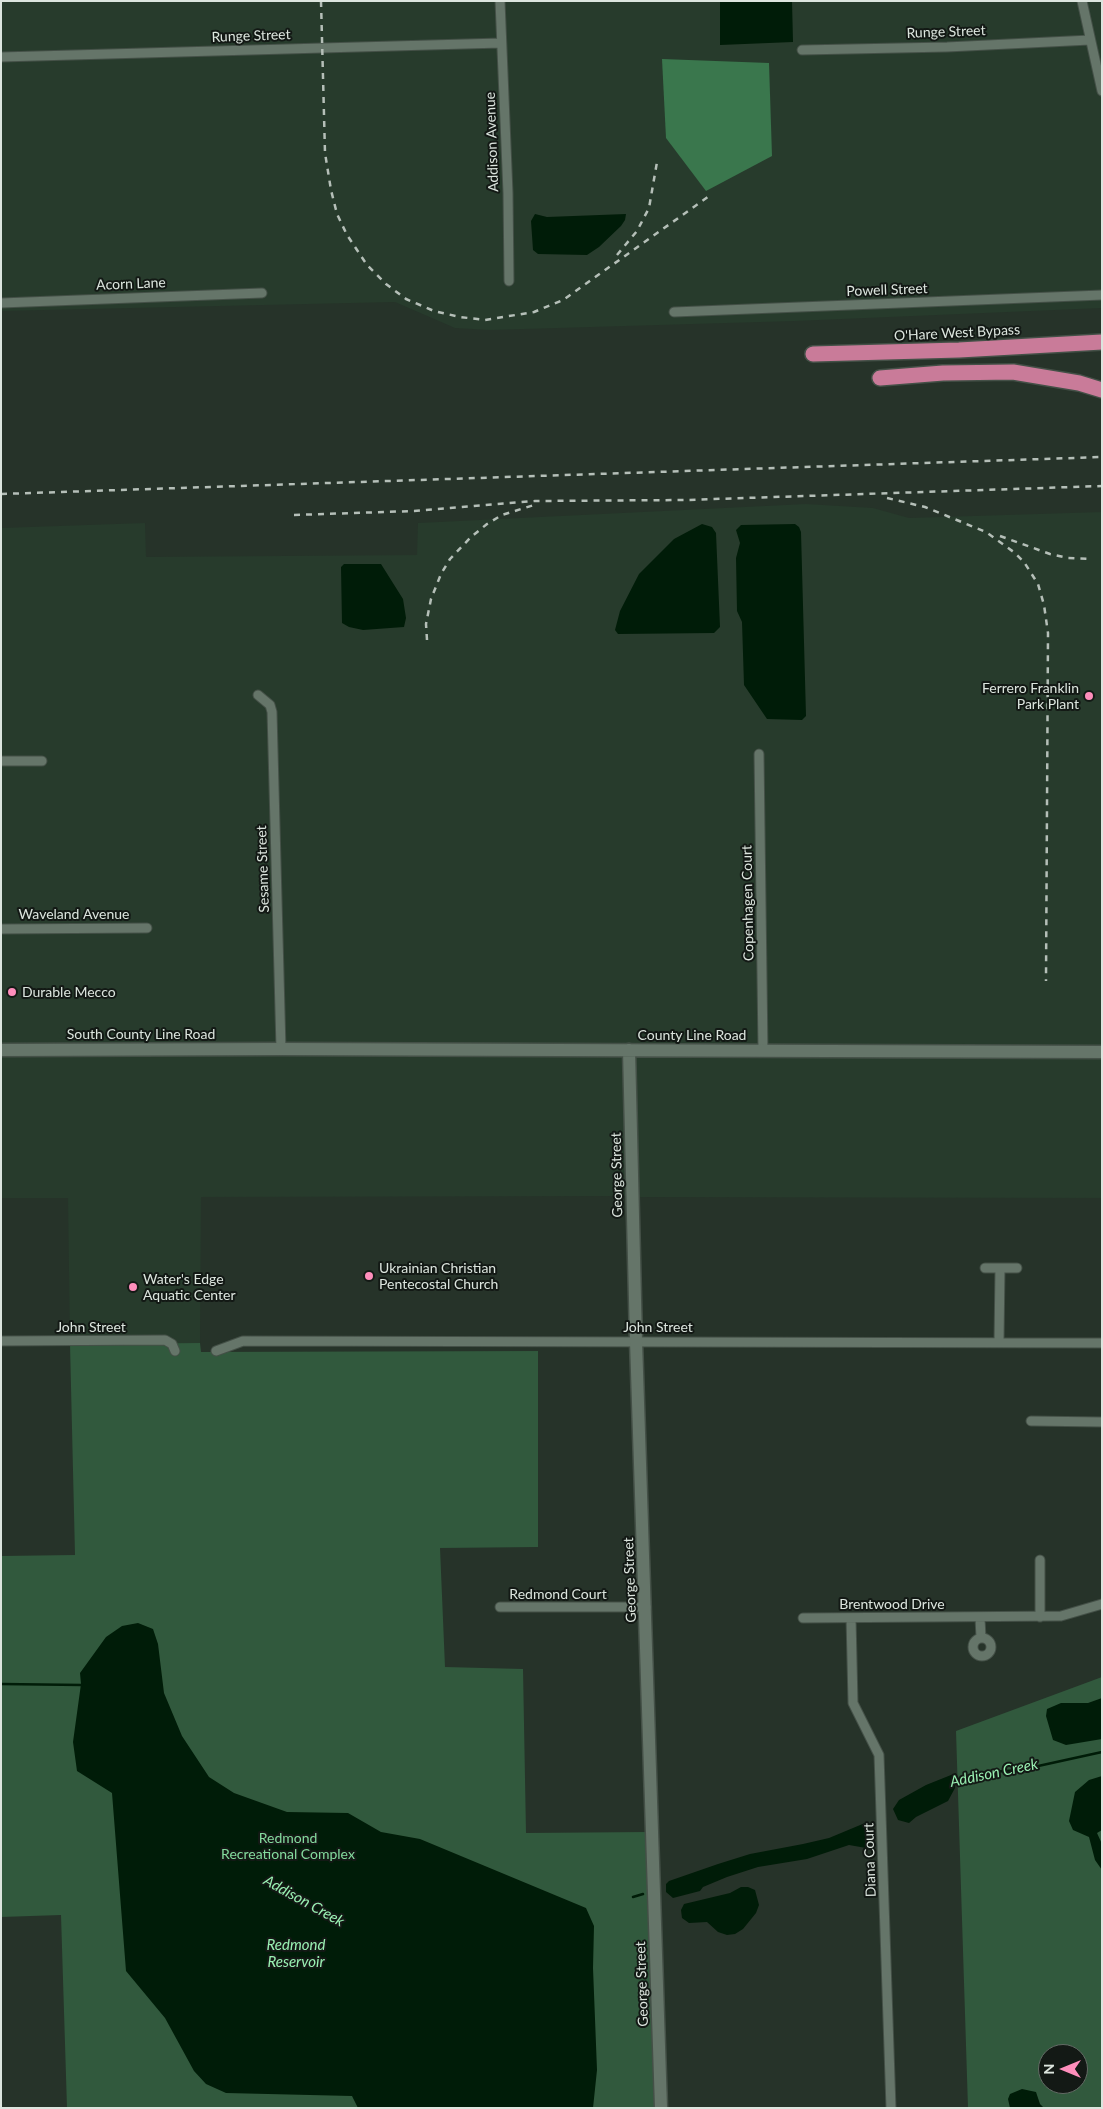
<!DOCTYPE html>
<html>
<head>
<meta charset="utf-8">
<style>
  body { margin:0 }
  #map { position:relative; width:1103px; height:2109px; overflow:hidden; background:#263329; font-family:Lato,sans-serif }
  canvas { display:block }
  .frame { position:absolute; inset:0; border:2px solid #dce5de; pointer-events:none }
  .north { position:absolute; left:1038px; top:2044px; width:50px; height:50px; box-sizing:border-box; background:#131915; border:1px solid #636b65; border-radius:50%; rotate:270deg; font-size:14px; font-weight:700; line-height:20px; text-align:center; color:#dce5de }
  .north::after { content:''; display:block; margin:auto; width:18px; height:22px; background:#fe8ebb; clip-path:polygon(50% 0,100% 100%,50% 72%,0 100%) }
</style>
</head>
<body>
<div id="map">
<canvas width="1103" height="2109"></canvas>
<div class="frame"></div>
<div class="north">N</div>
</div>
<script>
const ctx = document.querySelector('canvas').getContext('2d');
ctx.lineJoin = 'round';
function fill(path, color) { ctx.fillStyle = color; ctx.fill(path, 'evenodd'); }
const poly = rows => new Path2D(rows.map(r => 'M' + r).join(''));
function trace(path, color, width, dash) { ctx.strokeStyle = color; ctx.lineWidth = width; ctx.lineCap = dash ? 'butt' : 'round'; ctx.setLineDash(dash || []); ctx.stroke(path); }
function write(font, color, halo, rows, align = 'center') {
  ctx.font = font + ' Lato,sans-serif'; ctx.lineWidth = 4; ctx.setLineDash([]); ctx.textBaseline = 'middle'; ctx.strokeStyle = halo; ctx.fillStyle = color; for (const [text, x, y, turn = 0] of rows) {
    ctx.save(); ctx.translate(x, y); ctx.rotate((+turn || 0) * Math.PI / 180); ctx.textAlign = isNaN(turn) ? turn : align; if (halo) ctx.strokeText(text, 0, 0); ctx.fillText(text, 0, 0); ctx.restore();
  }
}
fill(poly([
  [1,1,1101,1,1102,308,795,321,490,330,455,328,395,302,1,311],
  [806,504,873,508,909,518,1102,512,1102,1049,1,1045,1,528,145,523,146,557,417,555,418,523],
  [1,1054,626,1056,628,1196,201,1197,200,1343,70,1344,68,1198,1,1198],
  [632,1056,1102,1056,1102,1198,636,1197]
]), '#273b2c');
fill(poly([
  [200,1343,201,1352,538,1351,538,1547,440,1548,445,1667,523,1669,526,1833,648,1832,656,2108,67,2108,61,1915,1,1917,1,1556,75,1555,70,1344],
  [1102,1677,1102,2108,968,2108,956,1731],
  [1048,2054,1078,2054,1078,2084,1048,2084]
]), '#31593d');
fill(poly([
  [662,59,769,63,772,156,706,191,666,138]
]), '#3a774d');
fill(poly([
  [720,1,792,1,793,42,720,45],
  [535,214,547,217,626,214,625,220,621,226,599,247,587,255,538,254,533,250,531,221],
  [702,524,712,527,716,533,720,627,714,633,618,634,615,630,620,611,639,574,674,539],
  [795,524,799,527,801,532,806,716,802,720,767,719,744,685,742,622,737,611,736,558,740,543,736,530,741,525],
  [344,564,381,564,403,599,406,618,404,627,363,630,349,627,342,623,341,567],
  [138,1623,153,1629,158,1644,164,1693,182,1736,209,1777,234,1793,287,1812,348,1813,381,1832,420,1839,586,1908,594,1926,593,1968,597,2070,593,2108,358,2108,352,2096,226,2093,206,2084,194,2071,165,2018,126,1971,112,1793,77,1771,73,1742,81,1684,80,1673,106,1637,122,1626],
  [1102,1698,1102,1739,1066,1745,1053,1740,1046,1716,1047,1709,1061,1703,1088,1703],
  [956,1773,955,1788,948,1801,916,1817,909,1823,898,1820,893,1809,899,1800,926,1785],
  [1102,1776,1102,1830,1097,1833,1102,1844,1102,1870,1095,1860,1089,1837,1073,1830,1069,1821,1075,1792,1089,1780],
  [865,1823,873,1843,872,1849,849,1845,807,1859,758,1867,727,1877,703,1887,700,1891,673,1898,666,1892,666,1884,669,1881,718,1864,750,1854,803,1844,829,1838],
  [741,1887,748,1887,755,1890,759,1905,756,1913,743,1929,735,1934,727,1935,718,1932,707,1922,689,1923,682,1918,681,1910,684,1904,730,1893],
  [1022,2089,1036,2092,1040,2104,1044,2108,1010,2108,1008,2099,1010,2094]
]), '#001c08');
trace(poly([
  [1,1684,82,1685],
  [954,1781,991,1772,1020,1770,1102,1752],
  [633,1897,643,1894]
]), '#001c08', 2.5);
const street = poly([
  [500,1,508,193,509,281],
  [1082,1,1102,91],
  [802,50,947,47,1090,40],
  [1,57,501,43],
  [1,303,262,293],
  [674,312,1102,295],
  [258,695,270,705,272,712,281,1049],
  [759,754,763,1051],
  [1,761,42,761],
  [1,929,147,928],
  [985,1268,1017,1268],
  [1,1341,165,1340,172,1344,175,1351],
  [999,1341,1000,1268],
  [216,1351,243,1341,1102,1343],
  [1031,1421,1102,1422],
  [1040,1560,1040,1617],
  [500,1607,646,1607],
  [803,1618,1061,1616,1102,1604],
  [851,1618,853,1703,879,1755,891,2108],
  [980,1618,981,1638],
  '973 1647a9 9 0 1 1 18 0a9 9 0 1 1-18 0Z'
]);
const secondary = poly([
  [1,1050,281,1049,1102,1052],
  [629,1050,636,1341,661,2108]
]);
const highway = poly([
  [813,354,959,350,1102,342],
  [880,378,943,373,1013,372,1079,383,1102,390]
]);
trace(street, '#445047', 11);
trace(secondary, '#445047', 15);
trace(highway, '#445047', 18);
trace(street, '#657569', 9);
trace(secondary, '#657569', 12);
trace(highway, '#c97b99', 15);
trace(poly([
  [321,1,325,153,331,190,337,214,347,235,367,265,386,284,406,299,434,311,460,317,485,320,534,312,563,300,712,194],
  [617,255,637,231,649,208,657,162],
  [1,494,1102,457],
  [887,498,925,507,986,532,1015,553,1024,562,1038,584,1044,605,1048,633,1046,981],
  [294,515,414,511,535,501,686,500,1102,486],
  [1000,536,1050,554,1068,558,1092,559],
  [427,640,426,624,431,599,441,574,450,559,471,537,487,524,502,515,534,505]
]), '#b5bfb8', 2.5, [6, 6]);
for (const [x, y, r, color] of [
  [1089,696,5,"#fe8ebb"],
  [12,992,5,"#fe8ebb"],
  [369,1276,5,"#fe8ebb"],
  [133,1287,5,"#fe8ebb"]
]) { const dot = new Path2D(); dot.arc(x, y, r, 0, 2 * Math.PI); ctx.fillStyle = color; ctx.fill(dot); trace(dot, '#131915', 2); }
write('14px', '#dce5de', '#131915', [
  ["Runge Street",946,32,-2],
  ["Runge Street",251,36,-2],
  ["Addison Avenue",492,142,-92],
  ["Acorn Lane",131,284,-2],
  ["Powell Street",887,290,-2],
  ["O'Hare West Bypass",957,333,-3],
  ["Sesame Street",263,869,-92],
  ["Copenhagen Court",748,903,-91],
  ["Waveland Avenue",74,914],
  ["South County Line Road",141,1034],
  ["County Line Road",692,1035],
  ["George Street",617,1175,-91],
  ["John Street",91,1327],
  ["John Street",658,1327],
  ["George Street",630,1580,-92],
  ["Redmond Court",558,1594],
  ["Brentwood Drive",892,1604],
  ["Diana Court",870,1860,-92],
  ["George Street",642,1984,-92]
]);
write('14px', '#dce5de', '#131915', [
  ["Ferrero Franklin",1079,688,"right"],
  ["Park Plant",1079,704,"right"],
  ["Durable Mecco",22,992],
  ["Ukrainian Christian",379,1268],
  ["Pentecostal Church",379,1284],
  ["Water's Edge",143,1279],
  ["Aquatic Center",143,1295]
], 'left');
write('14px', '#84db9e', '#131915', [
  ["Redmond",288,1838],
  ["Recreational Complex",288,1854]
]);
write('italic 15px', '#9af1b3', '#131915', [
  ["Addison Creek",994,1773,-12],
  ["Addison Creek",304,1901,29],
  ["Redmond",296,1945],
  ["Reservoir",296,1962]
]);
</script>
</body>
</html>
